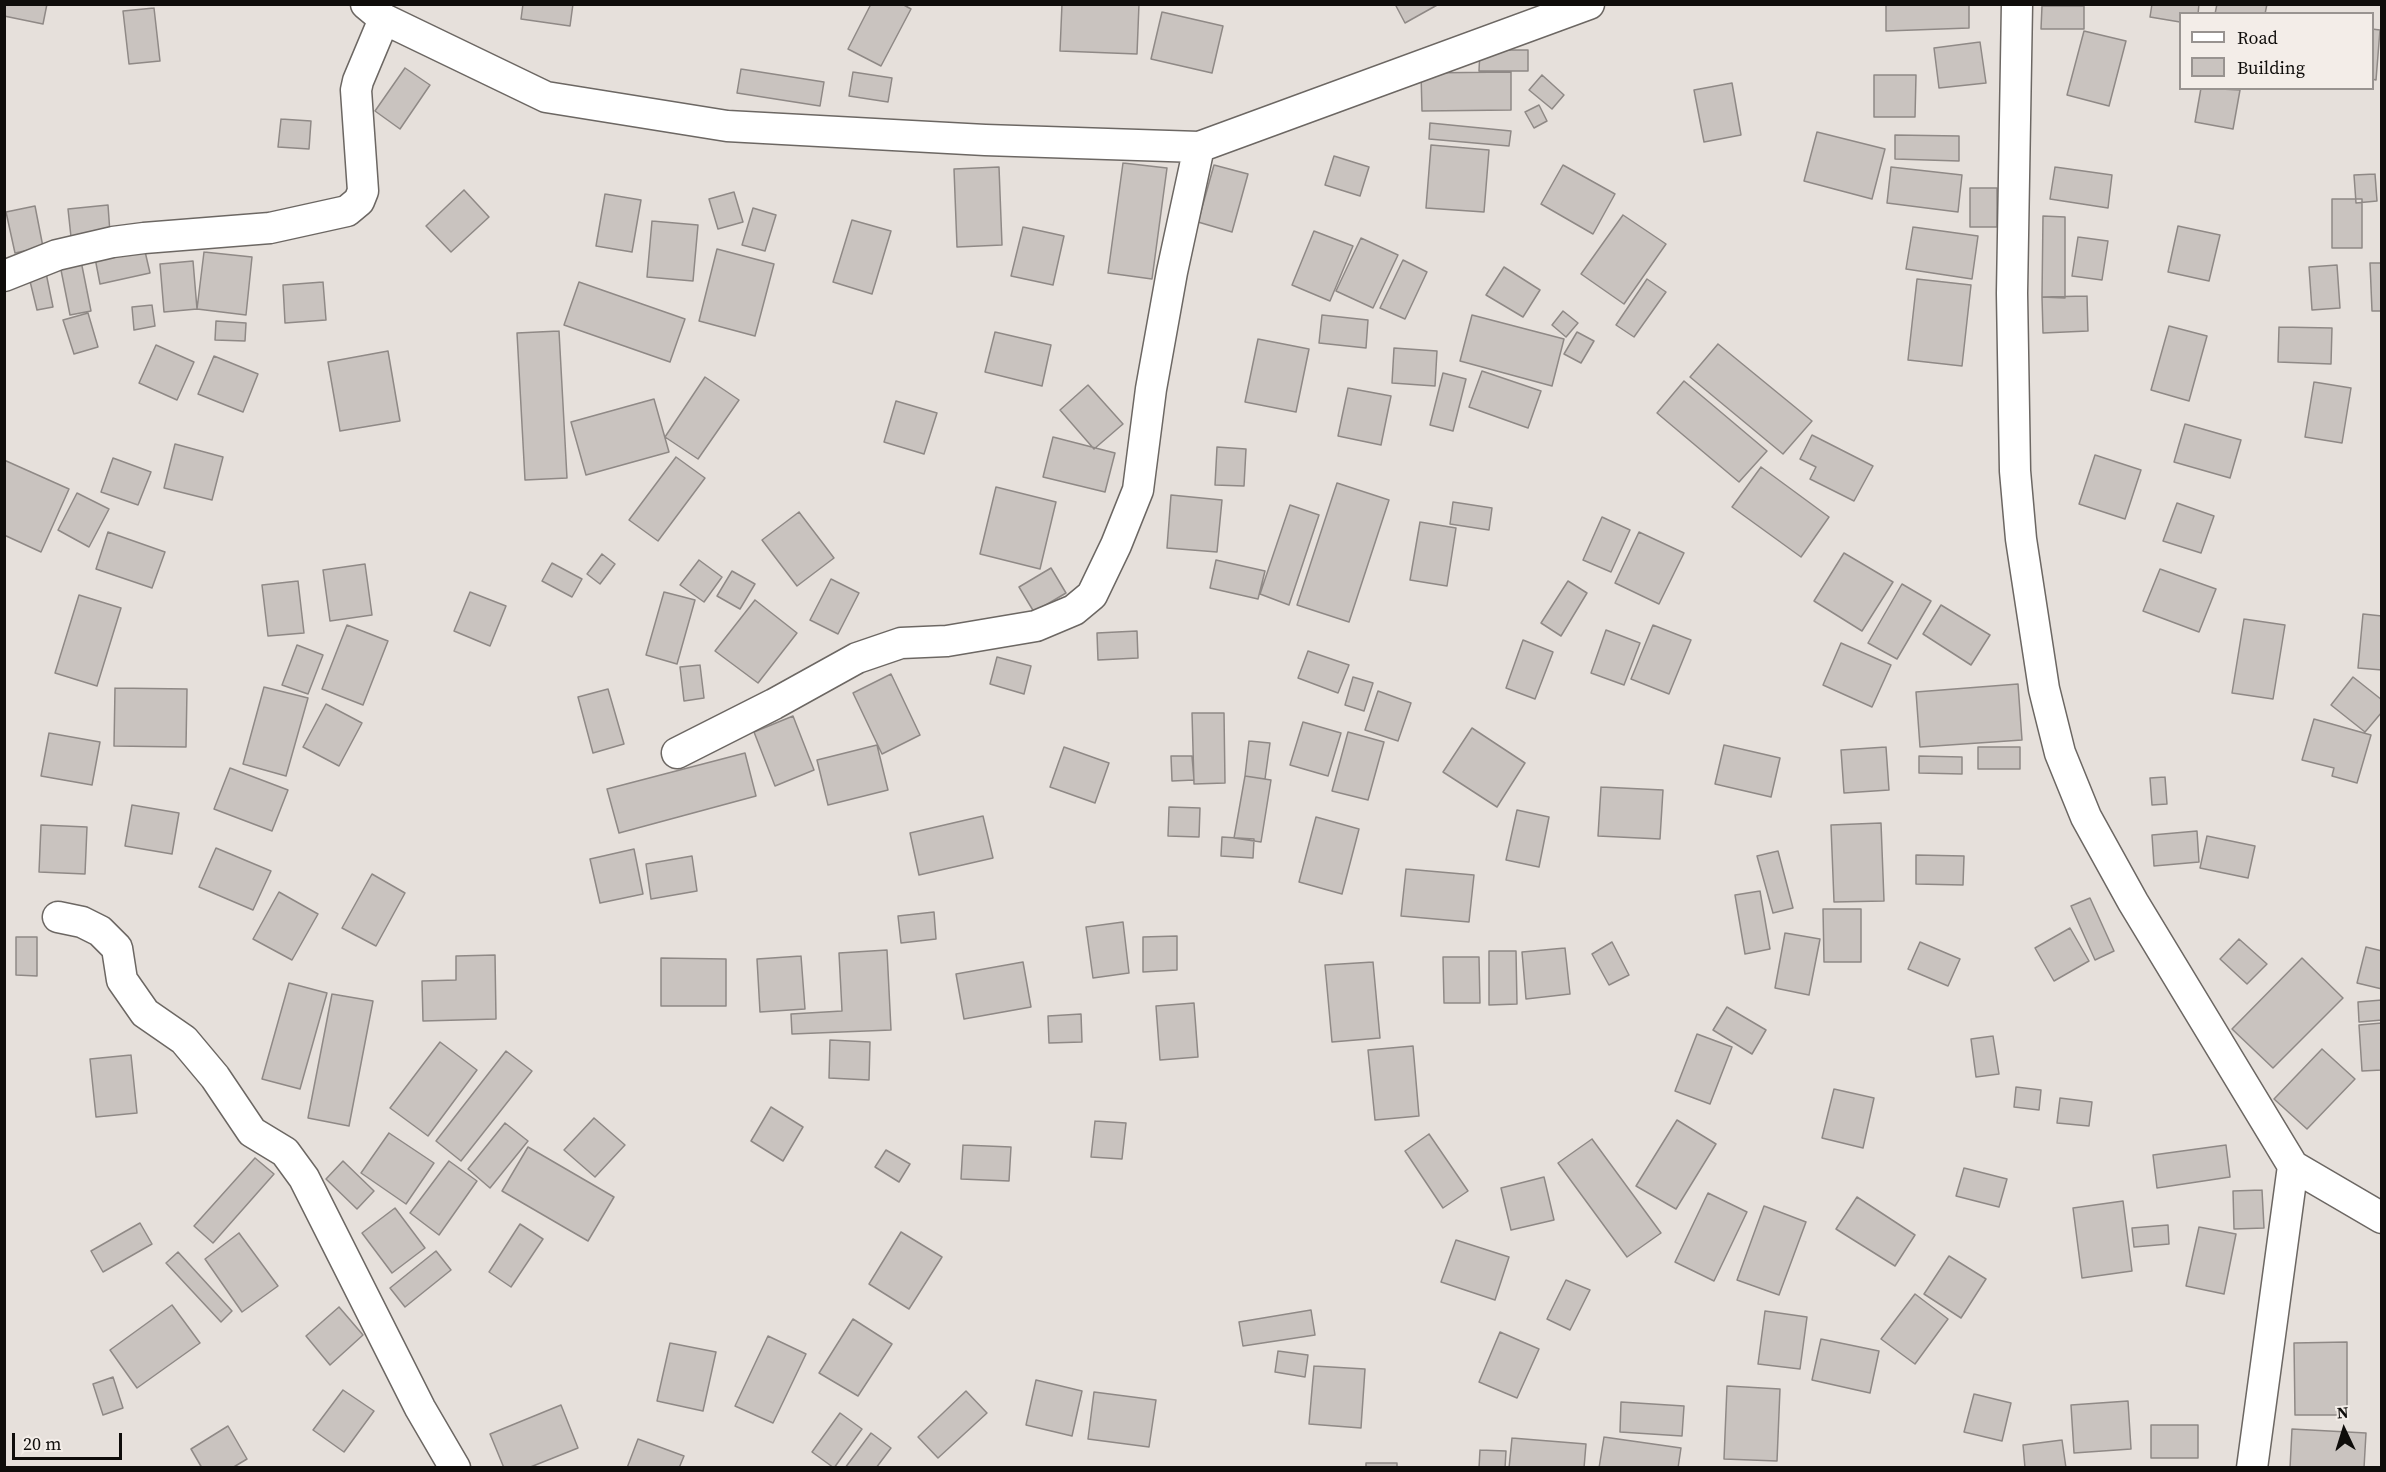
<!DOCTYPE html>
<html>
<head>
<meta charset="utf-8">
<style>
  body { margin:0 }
  #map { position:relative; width:2386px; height:1472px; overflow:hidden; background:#e6e0db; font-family:"Source Serif 4",serif }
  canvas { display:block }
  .frame { position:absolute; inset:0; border:6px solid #0f0d0b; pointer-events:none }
  .legend { position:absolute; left:2179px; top:12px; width:195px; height:78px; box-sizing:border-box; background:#f3ede8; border:2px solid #989390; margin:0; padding:8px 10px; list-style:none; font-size:18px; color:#0f0d0b }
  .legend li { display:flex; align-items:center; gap:12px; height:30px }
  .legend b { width:30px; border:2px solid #989390 }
  .north { position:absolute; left:2314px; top:1400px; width:60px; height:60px; -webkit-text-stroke:4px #f3ede8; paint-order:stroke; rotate:356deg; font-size:16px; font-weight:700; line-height:24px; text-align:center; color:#0f0d0b }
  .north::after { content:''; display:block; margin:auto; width:21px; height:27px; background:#0f0d0b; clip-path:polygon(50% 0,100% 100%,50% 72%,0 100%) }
  .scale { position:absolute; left:12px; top:1433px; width:110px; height:27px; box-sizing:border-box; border:3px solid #0f0d0b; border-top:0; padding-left:8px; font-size:18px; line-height:21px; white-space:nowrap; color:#0f0d0b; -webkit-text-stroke:4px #f3ede8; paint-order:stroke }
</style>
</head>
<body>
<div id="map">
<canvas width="2386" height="1472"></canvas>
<div class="frame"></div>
<ul class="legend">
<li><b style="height:8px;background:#fff"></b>Road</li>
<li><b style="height:16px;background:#c9c3bf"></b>Building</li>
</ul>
<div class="north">N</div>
<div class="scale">20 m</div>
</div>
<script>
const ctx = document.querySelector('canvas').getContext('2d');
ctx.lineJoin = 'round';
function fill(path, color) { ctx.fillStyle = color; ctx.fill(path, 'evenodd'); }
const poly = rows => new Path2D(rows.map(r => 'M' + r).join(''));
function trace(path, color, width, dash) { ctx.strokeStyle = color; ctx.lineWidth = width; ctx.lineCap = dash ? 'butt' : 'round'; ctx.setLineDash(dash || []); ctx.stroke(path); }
const building = poly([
  [4,4,47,4,43,24,4,16,4,4],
  [523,4,573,4,570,26,521,19,523,4],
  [871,4,902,4,911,9,881,66,848,49,871,4],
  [1062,4,1139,4,1137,54,1060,51,1062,4],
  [1395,4,1439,4,1405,23,1395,4],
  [1886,4,1969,4,1969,28,1886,31,1886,4],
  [2152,4,2199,4,2198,14,2180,14,2180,22,2150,17,2152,4],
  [2217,4,2267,4,2265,14,2215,14,2217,4],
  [2042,6,2084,6,2084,29,2041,29,2042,6],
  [154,8,160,61,129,64,123,11,154,8],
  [1162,12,1223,26,1212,73,1151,59,1162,12],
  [2372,29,2380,30,2376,80,2372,79,2372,29],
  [2084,31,2126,41,2109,106,2067,95,2084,31],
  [1980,42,1986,83,1939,88,1934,48,1980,42],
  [1480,50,1528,50,1528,71,1479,71,1480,50],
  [405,68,430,85,400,129,375,111,405,68],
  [741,69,824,82,820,106,737,93,741,69],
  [853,72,892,78,888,102,849,96,853,72],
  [1511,72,1511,110,1422,111,1421,73,1511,72],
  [1542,75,1564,95,1552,109,1529,90,1542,75],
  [1874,75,1916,75,1915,117,1874,117,1874,75],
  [1732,83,1741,135,1704,142,1694,90,1732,83],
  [2201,88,2240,90,2233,129,2195,122,2201,88],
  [1539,105,1547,121,1534,128,1525,112,1539,105],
  [281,119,311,121,309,149,278,147,281,119],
  [1430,123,1511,131,1509,146,1429,139,1430,123],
  [1817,132,1885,149,1872,199,1804,181,1817,132],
  [1895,135,1959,136,1959,161,1895,159,1895,135],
  [1431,145,1489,150,1484,212,1426,208,1431,145],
  [1334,156,1369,167,1360,196,1325,185,1334,156],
  [1123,163,1167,168,1152,279,1108,273,1123,163],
  [1214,165,1248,174,1232,232,1198,222,1214,165],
  [1563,165,1615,194,1593,234,1541,204,1563,165],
  [999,167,1002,245,957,247,954,169,999,167],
  [1891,167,1962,175,1958,212,1887,203,1891,167],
  [2055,167,2112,175,2108,208,2050,199,2055,167],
  [2375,174,2377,201,2356,203,2354,175,2375,174],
  [1970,188,1997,188,1997,227,1970,227,1970,188],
  [464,190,489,217,451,252,426,226,464,190],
  [734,192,743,222,718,229,709,199,734,192],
  [605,194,641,200,632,252,596,246,605,194],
  [2332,199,2362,199,2362,248,2332,248,2332,199],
  [108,205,110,233,71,237,68,209,108,205],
  [35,206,43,247,15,253,6,212,35,206],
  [753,208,776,215,765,251,742,245,753,208],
  [1623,215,1666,244,1624,304,1581,274,1623,215],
  [2043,216,2065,217,2065,298,2042,297,2043,216],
  [852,220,891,231,872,294,833,282,852,220],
  [652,221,698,225,693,281,647,277,652,221],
  [2178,226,2220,235,2209,281,2168,272,2178,226],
  [1023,227,1064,236,1053,285,1011,276,1023,227],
  [1913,227,1978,236,1972,279,1906,269,1913,227],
  [1314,231,1353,246,1330,301,1292,285,1314,231],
  [2078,237,2108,241,2102,280,2072,276,2078,237],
  [1361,238,1398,255,1373,308,1336,291,1361,238],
  [144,247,150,273,100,284,95,258,144,247],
  [717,249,774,264,755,336,699,321,717,249],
  [204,252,252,257,246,315,197,309,204,252],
  [80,256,91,311,70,315,59,260,80,256],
  [1403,260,1427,272,1405,319,1380,308,1403,260],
  [193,261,197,309,164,312,160,264,193,261],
  [2370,263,2382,263,2382,311,2372,311,2370,263],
  [2337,265,2340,308,2312,310,2309,267,2337,265],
  [1504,267,1540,290,1523,317,1486,295,1504,267],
  [45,268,53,307,37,310,28,273,45,268],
  [1647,279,1666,292,1634,337,1616,325,1647,279],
  [1917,279,1971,285,1962,366,1908,360,1917,279],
  [323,282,326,320,285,323,283,285,323,282],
  [579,282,685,319,670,362,564,325,579,282],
  [2087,296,2088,331,2043,333,2042,297,2087,296],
  [152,305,155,326,134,330,132,307,152,305],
  [1563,311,1578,323,1566,337,1552,325,1563,311],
  [88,313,98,347,74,354,63,320,88,313],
  [1322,315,1368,320,1366,348,1319,343,1322,315],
  [1472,315,1564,339,1552,386,1460,361,1472,315],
  [216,321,246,323,245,341,215,340,216,321],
  [2169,326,2207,336,2189,401,2151,390,2169,326],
  [2279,327,2332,328,2331,364,2278,362,2279,327],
  [559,331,567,478,525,480,517,333,559,331],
  [995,332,1051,345,1042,386,985,372,995,332],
  [1577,332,1594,341,1581,363,1564,354,1577,332],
  [1258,339,1309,349,1296,412,1245,402,1258,339],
  [1718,344,1812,421,1783,454,1690,377,1718,344],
  [156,345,194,362,177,400,139,383,156,345],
  [1394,348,1437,351,1435,386,1392,383,1394,348],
  [388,351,400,421,340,431,328,362,388,351],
  [214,356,258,374,243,412,198,394,214,356],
  [1482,371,1541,391,1528,428,1469,407,1482,371],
  [1443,373,1466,379,1453,431,1430,425,1443,373],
  [705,377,739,400,698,459,665,437,705,377],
  [1684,381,1767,451,1739,482,1657,413,1684,381],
  [2314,382,2351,388,2342,443,2305,437,2314,382],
  [1088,385,1123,424,1094,449,1060,410,1088,385],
  [1348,388,1391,396,1381,445,1338,436,1348,388],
  [654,399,669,452,586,475,571,422,654,399],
  [896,401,937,413,924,454,884,442,896,401],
  [2185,424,2241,440,2230,478,2174,462,2185,424],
  [1812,435,1873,466,1854,501,1810,479,1816,467,1800,459,1812,435],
  [1053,437,1115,453,1105,492,1043,477,1053,437],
  [175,444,223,457,212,500,164,488,175,444],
  [1217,447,1246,449,1244,486,1215,485,1217,447],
  [2095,455,2141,470,2125,519,2079,504,2095,455],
  [676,457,705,478,658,541,629,520,676,457],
  [113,458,151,472,138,505,101,492,113,458],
  [4,460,69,489,41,552,4,535,4,460],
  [1761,467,1829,517,1801,557,1732,507,1761,467],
  [1337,483,1389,500,1349,622,1297,605,1337,483],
  [996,487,1056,502,1040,569,980,554,996,487],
  [77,493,109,509,89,547,58,530,77,493],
  [1171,495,1222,500,1217,552,1167,548,1171,495],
  [1453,502,1492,508,1489,530,1450,524,1453,502],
  [2177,503,2214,516,2201,553,2163,541,2177,503],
  [1290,505,1319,515,1289,605,1260,594,1290,505],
  [799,512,834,558,797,586,762,540,799,512],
  [1602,517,1630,530,1611,572,1583,560,1602,517],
  [1420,522,1456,528,1447,586,1410,580,1420,522],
  [108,532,165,552,152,588,96,569,108,532],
  [1639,532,1684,553,1659,604,1615,583,1639,532],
  [1844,553,1893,582,1862,631,1814,601,1844,553],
  [602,554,615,564,600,584,587,574,602,554],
  [699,560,722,577,704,602,680,585,699,560],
  [1216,560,1265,571,1258,599,1210,588,1216,560],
  [552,563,582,579,572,597,542,581,552,563],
  [365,564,372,615,330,621,323,570,365,564],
  [1051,568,1066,593,1034,612,1019,587,1051,568],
  [2160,569,2216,589,2199,632,2143,611,2160,569],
  [732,571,755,584,740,609,717,596,732,571],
  [831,579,859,593,838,634,810,620,831,579],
  [298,581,304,633,268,636,262,585,298,581],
  [1568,581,1587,593,1561,636,1541,623,1568,581],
  [1902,584,1931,601,1897,659,1868,643,1902,584],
  [470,592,506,606,490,646,454,631,470,592],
  [664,592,695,600,677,664,646,655,664,592],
  [79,595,121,608,97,686,55,673,79,595],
  [755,600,797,633,758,683,715,651,755,600],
  [1941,605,1990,635,1971,665,1923,634,1941,605],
  [2363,614,2382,616,2382,670,2358,668,2363,614],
  [2244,619,2285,625,2273,699,2232,693,2244,619],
  [347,625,388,641,363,705,322,689,347,625],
  [1653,625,1691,640,1669,694,1631,679,1653,625],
  [1606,630,1640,643,1624,685,1591,673,1606,630],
  [1137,631,1138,658,1098,660,1097,633,1137,631],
  [1523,640,1553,652,1535,699,1506,688,1523,640],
  [1841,643,1891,665,1872,707,1823,685,1841,643],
  [297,645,323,655,308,694,282,685,297,645],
  [1308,651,1349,665,1338,693,1298,678,1308,651],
  [997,657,1031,666,1024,694,990,684,997,657],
  [700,665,704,698,684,701,680,667,700,665],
  [891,674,920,735,882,754,853,693,891,674],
  [1353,677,1373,683,1364,711,1345,705,1353,677],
  [2353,677,2382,700,2382,712,2365,732,2331,705,2353,677],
  [2018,684,2022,740,1920,747,1916,692,2018,684],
  [264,687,308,698,286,776,243,764,264,687],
  [115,688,187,689,186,747,114,746,115,688],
  [608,689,624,744,593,753,578,697,608,689],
  [1378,691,1411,703,1398,741,1365,730,1378,691],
  [326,704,362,723,339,766,303,747,326,704],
  [1192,713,1224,713,1225,783,1194,784,1192,713],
  [793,716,814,770,775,786,754,732,793,716],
  [2314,719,2371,735,2357,783,2332,776,2334,768,2302,760,2314,719],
  [1303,722,1341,733,1328,776,1290,765,1303,722],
  [1472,728,1525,763,1497,807,1443,772,1472,728],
  [1348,732,1384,742,1368,800,1332,791,1348,732],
  [49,733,100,742,92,785,41,776,49,733],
  [1249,741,1270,743,1265,779,1245,776,1249,741],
  [877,745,888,790,828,805,817,760,877,745],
  [1724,745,1780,758,1771,797,1715,784,1724,745],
  [1064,747,1109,763,1095,803,1050,787,1064,747],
  [1886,747,1889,790,1844,793,1841,750,1886,747],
  [1978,747,2020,747,2020,769,1978,769,1978,747],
  [745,753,756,796,619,833,607,789,745,753],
  [1171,756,1192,756,1194,780,1172,781,1171,756],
  [1919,756,1962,757,1962,774,1919,773,1919,756],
  [230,768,288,790,272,831,214,809,230,768],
  [1245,776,1271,780,1261,842,1234,838,1245,776],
  [2165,777,2167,804,2152,805,2150,778,2165,777],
  [1601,787,1663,790,1660,839,1598,836,1601,787],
  [132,805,179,813,172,854,125,846,132,805],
  [1169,807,1200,808,1199,837,1168,836,1169,807],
  [1517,810,1549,817,1539,867,1506,860,1517,810],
  [983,816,993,858,919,875,910,833,983,816],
  [1316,817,1359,829,1342,894,1299,882,1316,817],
  [1881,823,1884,901,1834,902,1831,825,1881,823],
  [41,825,87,827,85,874,39,872,41,825],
  [2197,831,2199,862,2154,866,2152,835,2197,831],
  [2207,836,2255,846,2248,878,2200,868,2207,836],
  [1222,837,1254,839,1253,858,1221,856,1222,837],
  [216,848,271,871,253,910,199,887,216,848],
  [634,849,643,894,600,903,590,859,634,849],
  [1778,851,1793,908,1773,913,1757,856,1778,851],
  [1916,855,1964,856,1963,885,1916,884,1916,855],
  [692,856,697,891,651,899,646,864,692,856],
  [1406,869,1474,875,1469,922,1401,916,1406,869],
  [372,874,405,893,376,946,342,928,372,874],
  [1760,891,1770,949,1745,954,1735,895,1760,891],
  [279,892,318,914,292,960,253,939,279,892],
  [2090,898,2114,951,2095,960,2071,906,2090,898],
  [1823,909,1861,909,1861,962,1824,962,1823,909],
  [934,912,936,939,901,943,898,916,934,912],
  [1123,922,1129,973,1093,978,1086,927,1123,922],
  [2070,928,2089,961,2054,981,2035,948,2070,928],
  [1785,933,1820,939,1809,995,1775,988,1785,933],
  [1177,936,1177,970,1143,972,1143,937,1177,936],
  [16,937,37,937,37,976,16,975,16,937],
  [2239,939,2267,964,2247,984,2220,959,2239,939],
  [1612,942,1629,975,1609,985,1592,954,1612,942],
  [1920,942,1960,959,1948,986,1908,969,1920,942],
  [2366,947,2382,951,2382,989,2357,983,2366,947],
  [1565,948,1570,994,1526,999,1522,952,1565,948],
  [887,950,891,1030,792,1034,791,1014,842,1011,839,953,887,950],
  [1489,951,1516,951,1517,1004,1489,1005,1489,951],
  [495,955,496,1019,423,1021,422,981,456,980,456,956,495,955],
  [801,956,805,1009,760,1012,757,959,801,956],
  [1443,957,1479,957,1480,1003,1444,1003,1443,957],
  [661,958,726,959,726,1006,661,1006,661,958],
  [2302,958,2343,998,2273,1068,2232,1029,2302,958],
  [1023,962,1031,1007,964,1019,956,974,1023,962],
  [1373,962,1380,1038,1332,1042,1325,965,1373,962],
  [289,983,327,993,300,1089,262,1079,289,983],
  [332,994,373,1001,349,1126,308,1118,332,994],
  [2382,1000,2382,1020,2359,1022,2358,1002,2382,1000],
  [1194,1003,1198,1057,1160,1060,1156,1006,1194,1003],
  [1727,1007,1766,1030,1752,1054,1713,1030,1727,1007],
  [1081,1014,1082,1042,1049,1043,1048,1016,1081,1014],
  [2382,1023,2382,1070,2362,1071,2359,1025,2382,1023],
  [1697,1034,1732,1047,1710,1104,1675,1091,1697,1034],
  [1993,1036,1999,1074,1976,1077,1971,1039,1993,1036],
  [830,1040,870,1042,869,1080,829,1078,830,1040],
  [440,1042,477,1070,428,1136,390,1108,440,1042],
  [1413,1046,1419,1116,1375,1120,1368,1050,1413,1046],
  [2322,1049,2355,1079,2307,1129,2274,1099,2322,1049],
  [506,1051,532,1071,461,1161,436,1141,506,1051],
  [131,1055,137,1113,96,1117,90,1059,131,1055],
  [2016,1087,2041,1090,2039,1110,2014,1107,2016,1087],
  [1834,1089,1874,1098,1863,1148,1822,1138,1834,1089],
  [2060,1098,2092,1102,2089,1126,2057,1123,2060,1098],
  [771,1107,803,1127,783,1161,751,1141,771,1107],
  [594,1118,625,1145,595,1177,564,1150,594,1118],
  [1677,1120,1716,1144,1676,1209,1636,1186,1677,1120],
  [1095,1121,1126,1123,1122,1159,1091,1157,1095,1121],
  [505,1123,528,1141,490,1188,468,1169,505,1123],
  [389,1133,434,1163,406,1204,361,1173,389,1133],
  [1429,1134,1468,1191,1443,1208,1405,1151,1429,1134],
  [1592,1139,1661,1233,1627,1257,1558,1163,1592,1139],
  [963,1145,1011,1147,1009,1181,961,1179,963,1145],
  [2226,1145,2230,1177,2157,1188,2153,1155,2226,1145],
  [528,1147,614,1197,588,1241,502,1191,528,1147],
  [886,1150,910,1164,899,1182,875,1167,886,1150],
  [255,1158,274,1174,213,1243,194,1226,255,1158],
  [343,1161,374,1191,357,1209,326,1179,343,1161],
  [449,1161,477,1181,439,1235,410,1213,449,1161],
  [1964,1168,2007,1179,1999,1207,1956,1196,1964,1168],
  [1544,1177,1554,1220,1511,1230,1501,1188,1544,1177],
  [2262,1190,2264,1228,2234,1229,2233,1191,2262,1190],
  [1708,1193,1747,1212,1714,1281,1675,1262,1708,1193],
  [1857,1197,1915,1235,1895,1266,1836,1229,1857,1197],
  [2123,1201,2132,1271,2082,1278,2073,1208,2123,1201],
  [1764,1206,1806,1222,1779,1295,1737,1280,1764,1206],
  [395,1208,425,1248,392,1273,362,1233,395,1208],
  [140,1223,152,1244,103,1272,91,1251,140,1223],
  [520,1224,543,1239,511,1287,489,1272,520,1224],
  [2168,1225,2169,1244,2134,1247,2132,1228,2168,1225],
  [2199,1227,2236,1234,2224,1294,2186,1286,2199,1227],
  [901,1232,942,1257,909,1309,869,1284,901,1232],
  [239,1233,278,1286,242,1312,205,1259,239,1233],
  [1456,1240,1509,1257,1495,1300,1441,1282,1456,1240],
  [436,1251,451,1270,405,1307,390,1288,436,1251],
  [178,1252,232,1311,221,1322,166,1263,178,1252],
  [1949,1256,1986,1279,1961,1318,1924,1294,1949,1256],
  [1566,1280,1590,1290,1570,1330,1547,1319,1566,1280],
  [1915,1294,1948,1319,1915,1364,1881,1339,1915,1294],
  [172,1305,200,1343,137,1388,110,1350,172,1305],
  [339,1307,363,1335,330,1365,306,1336,339,1307],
  [1311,1310,1315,1335,1243,1346,1239,1322,1311,1310],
  [1765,1311,1807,1317,1800,1369,1758,1364,1765,1311],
  [853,1319,892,1344,858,1396,819,1373,853,1319],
  [1500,1332,1539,1349,1517,1398,1479,1382,1500,1332],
  [768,1336,806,1354,773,1423,735,1406,768,1336],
  [1821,1339,1879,1351,1870,1393,1812,1380,1821,1339],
  [2347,1342,2347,1415,2295,1415,2294,1343,2347,1342],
  [670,1343,716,1352,703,1411,657,1401,670,1343],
  [1278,1351,1308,1355,1305,1377,1275,1372,1278,1351],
  [1314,1366,1365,1369,1361,1428,1309,1424,1314,1366],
  [113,1377,123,1408,103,1415,93,1384,113,1377],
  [1036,1380,1082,1391,1072,1436,1026,1425,1036,1380],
  [1727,1386,1780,1389,1777,1461,1724,1459,1727,1386],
  [343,1390,374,1411,344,1452,313,1430,343,1390],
  [966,1391,987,1413,938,1458,918,1437,966,1391],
  [1094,1392,1156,1400,1149,1447,1088,1439,1094,1392],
  [1974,1394,2011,1403,2002,1441,1964,1432,1974,1394],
  [2128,1401,2131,1449,2074,1453,2071,1405,2128,1401],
  [1621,1402,1684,1406,1682,1436,1620,1432,1621,1402],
  [561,1405,578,1448,528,1468,504,1468,490,1434,561,1405],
  [840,1413,862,1429,834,1468,812,1452,840,1413],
  [2151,1425,2198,1425,2198,1458,2151,1458,2151,1425],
  [228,1426,247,1459,232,1468,202,1468,191,1449,228,1426],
  [2292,1429,2366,1433,2364,1468,2290,1468,2292,1429],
  [871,1433,891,1448,876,1468,845,1468,871,1433],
  [1604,1437,1681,1448,1678,1468,1599,1468,1604,1437],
  [1512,1438,1586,1444,1584,1468,1509,1468,1512,1438],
  [638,1439,684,1456,679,1468,627,1468,638,1439],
  [2062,1440,2066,1468,2025,1468,2023,1445,2062,1440],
  [1480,1450,1506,1451,1505,1468,1479,1468,1480,1450],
  [1366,1463,1397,1463,1397,1468,1366,1468,1366,1463]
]);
fill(building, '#c9c3bf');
trace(building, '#8f8986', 1.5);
const street = poly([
  [366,4,384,19,546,97,727,126,985,140,1199,147,1589,4],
  [2017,4,2012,293,2015,471,2021,539,2044,689,2060,753,2086,817,2133,902,2293,1166,2382,1218],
  [4,276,57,255,113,242,144,238,270,228,347,211,359,201,363,191,356,90,358,81,384,19],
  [677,753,774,704,857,658,901,643,947,641,1036,626,1074,610,1092,595,1116,545,1138,490,1151,389,1172,272,1199,147],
  [58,917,82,922,100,931,117,948,122,980,145,1013,184,1040,215,1077,252,1132,285,1152,304,1178,420,1408,455,1468],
  [2252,1468,2293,1166]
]);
trace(street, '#6c6763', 33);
trace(street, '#fff', 30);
</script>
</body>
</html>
